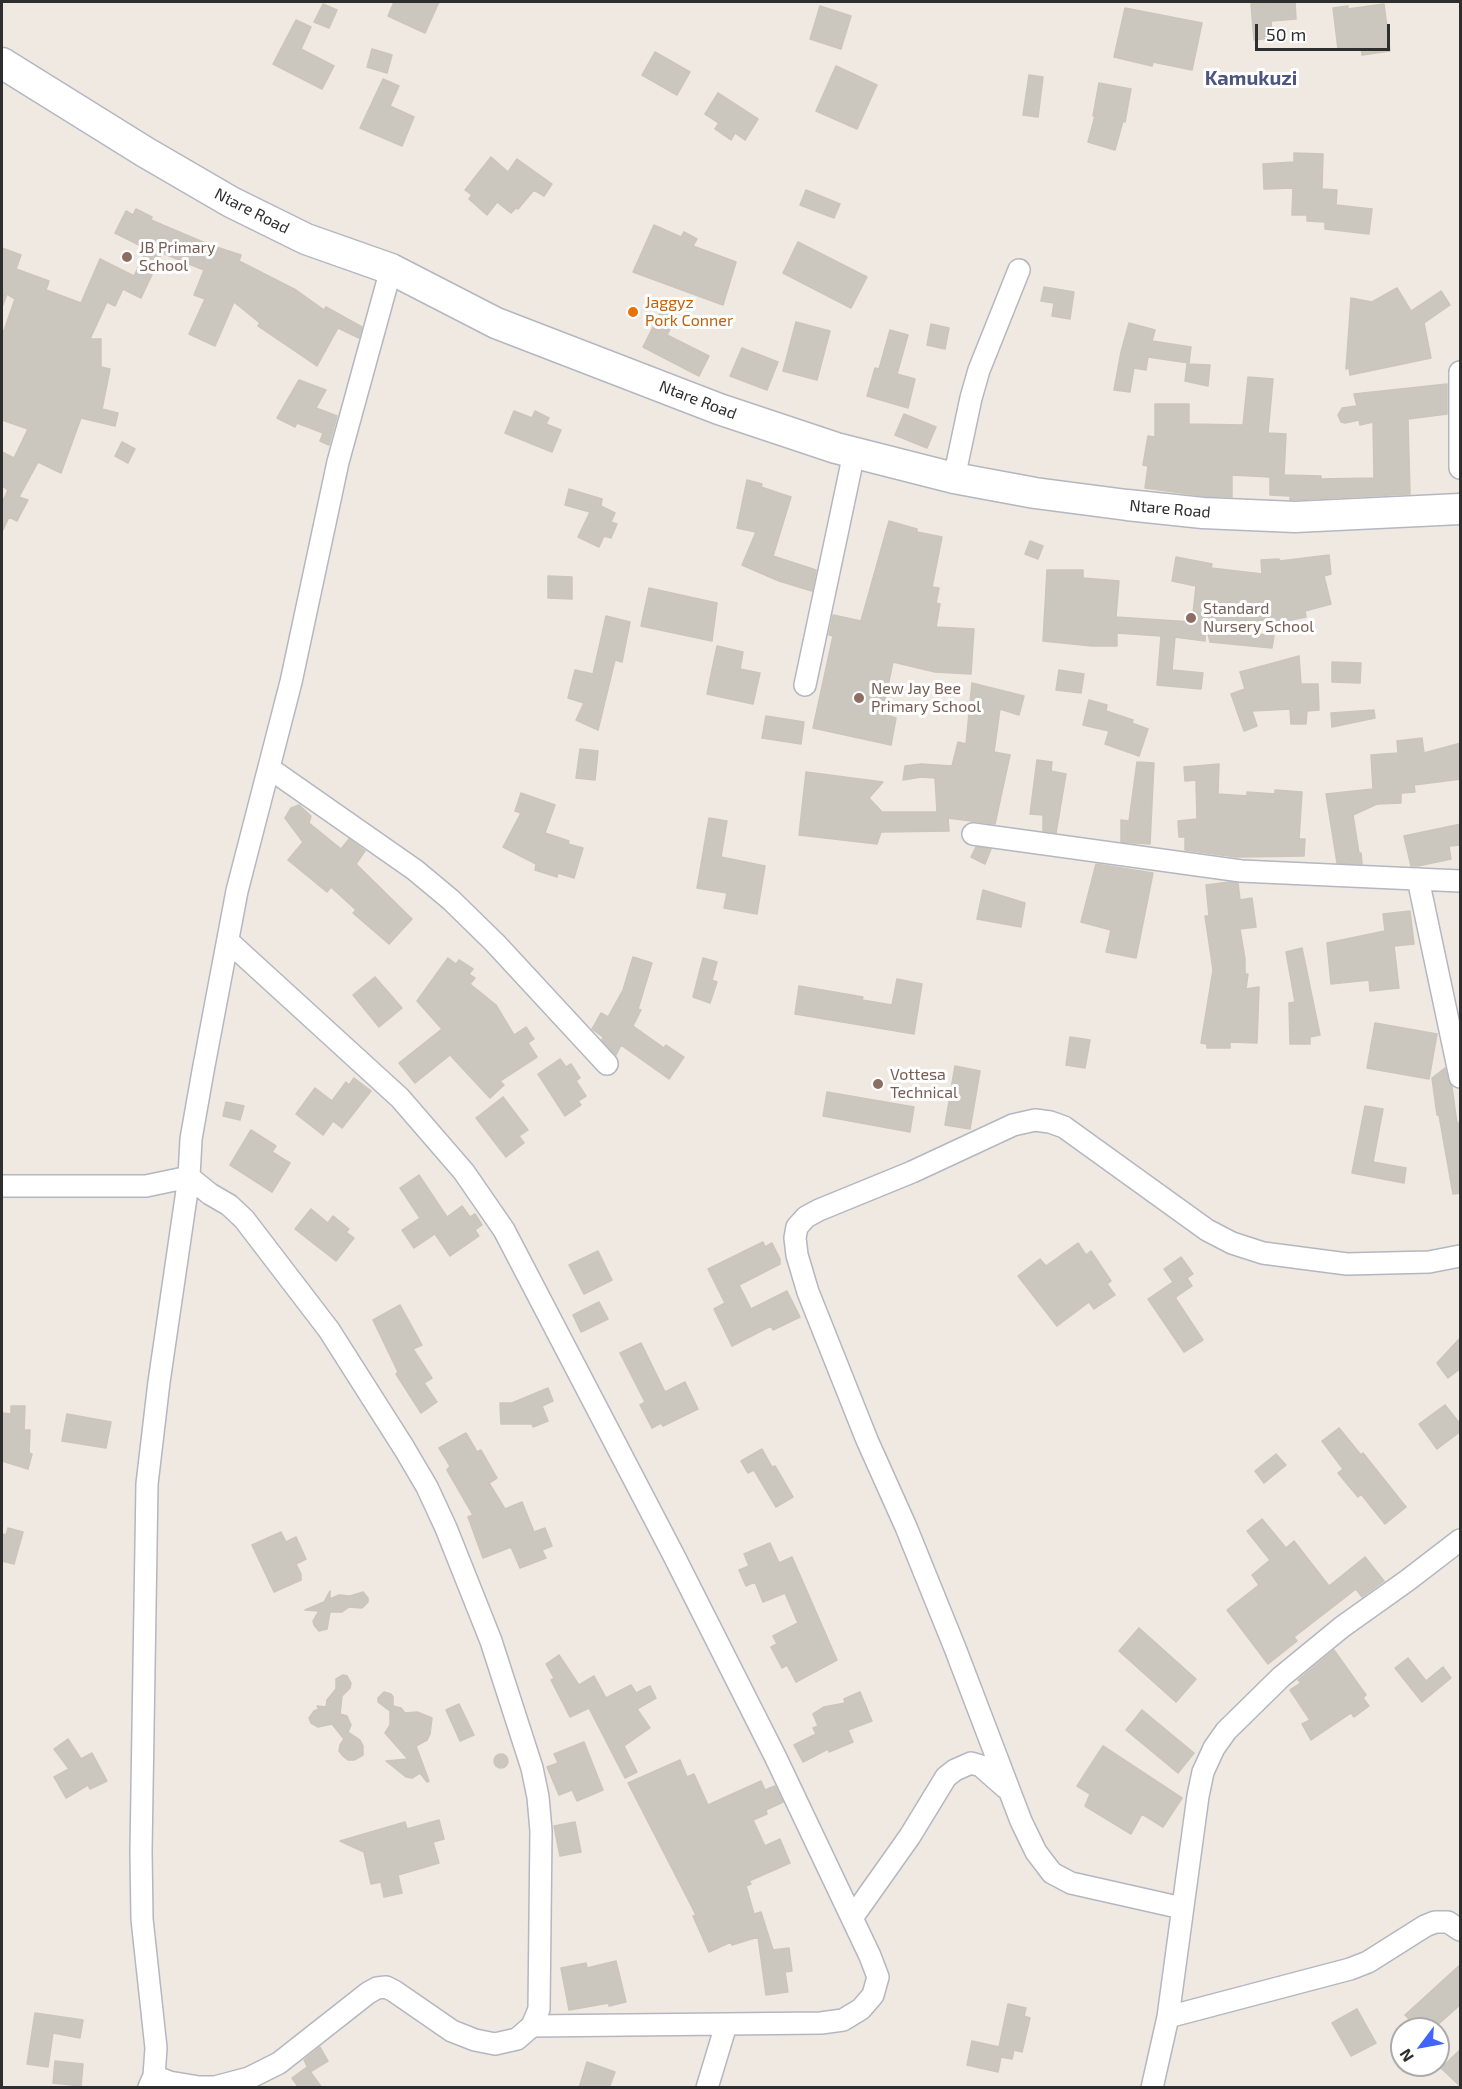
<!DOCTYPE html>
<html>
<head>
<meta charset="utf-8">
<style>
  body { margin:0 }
  #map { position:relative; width:1462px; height:2089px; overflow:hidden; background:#efe9e1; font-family:"Exo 2",sans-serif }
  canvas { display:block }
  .frame { position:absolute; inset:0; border:3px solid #2e2e2e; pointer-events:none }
  .north { position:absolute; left:1390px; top:2017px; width:60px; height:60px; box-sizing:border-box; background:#fff; border:2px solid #ababab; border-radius:50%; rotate:238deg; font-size:16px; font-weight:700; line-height:24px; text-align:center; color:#2e2e2e }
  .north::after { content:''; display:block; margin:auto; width:21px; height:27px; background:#4264fb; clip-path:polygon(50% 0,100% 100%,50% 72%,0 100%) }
  .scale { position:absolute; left:1255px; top:24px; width:135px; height:27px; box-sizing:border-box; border:3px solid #2e2e2e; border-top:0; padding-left:8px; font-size:18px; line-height:21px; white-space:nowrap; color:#2e2e2e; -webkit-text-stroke:4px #fff; paint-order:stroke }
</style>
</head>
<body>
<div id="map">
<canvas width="1462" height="2089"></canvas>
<div class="frame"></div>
<div class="north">N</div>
<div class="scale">50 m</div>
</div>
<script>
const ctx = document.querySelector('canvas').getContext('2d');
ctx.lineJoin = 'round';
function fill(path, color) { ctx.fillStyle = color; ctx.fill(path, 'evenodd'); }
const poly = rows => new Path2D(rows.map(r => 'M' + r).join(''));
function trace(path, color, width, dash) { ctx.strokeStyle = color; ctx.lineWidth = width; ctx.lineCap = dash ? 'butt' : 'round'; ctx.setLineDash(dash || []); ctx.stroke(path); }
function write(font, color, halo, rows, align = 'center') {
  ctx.font = font + ' "Exo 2",sans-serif'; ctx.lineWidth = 6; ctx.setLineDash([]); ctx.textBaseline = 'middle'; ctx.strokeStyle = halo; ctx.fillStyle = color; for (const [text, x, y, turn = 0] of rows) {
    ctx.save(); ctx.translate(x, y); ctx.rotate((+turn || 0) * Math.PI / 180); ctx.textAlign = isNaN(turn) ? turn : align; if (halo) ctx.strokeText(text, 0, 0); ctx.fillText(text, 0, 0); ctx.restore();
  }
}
const building = poly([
  [394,2,439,2,425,33,388,16,394,2],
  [1278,2,1295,2,1296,19,1271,21,1272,38,1254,40,1251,4,1278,2],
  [323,4,337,10,329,28,314,22,323,4],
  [1384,4,1390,51,1362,55,1361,47,1338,49,1333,8,1348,6,1348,9,1384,4],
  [820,6,851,16,841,49,810,39,820,6],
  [1125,8,1202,23,1192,70,1153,62,1152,66,1114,57,1125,8],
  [296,20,311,27,301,49,334,66,322,89,273,64,296,20],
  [372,49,392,55,387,73,367,67,372,49],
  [655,52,690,72,677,95,642,75,655,52],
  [836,66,877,85,857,129,816,111,836,66],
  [1029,75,1043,77,1038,117,1023,115,1029,75],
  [383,79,399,86,390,106,414,117,402,146,360,128,383,79],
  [1099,83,1131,89,1125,122,1123,121,1115,150,1088,142,1095,116,1093,116,1099,83],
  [718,93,758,119,745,140,735,133,731,140,715,129,719,123,705,114,718,93],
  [1294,153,1323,154,1322,189,1337,190,1336,205,1372,209,1369,234,1325,229,1325,222,1307,221,1307,215,1292,215,1293,188,1264,189,1263,164,1294,162,1294,153],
  [491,157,508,172,517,159,552,184,544,196,534,190,518,209,516,208,511,213,497,202,487,215,469,199,472,195,465,190,491,157],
  [806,190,840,204,834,218,800,205,806,190],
  [136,209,152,217,151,220,210,245,241,255,239,261,296,290,324,310,326,307,362,327,359,338,338,328,317,366,258,326,260,323,234,302,215,346,189,334,205,299,194,295,204,270,162,253,141,298,123,289,115,306,107,302,90,339,101,339,101,367,110,369,102,409,118,413,115,426,81,418,61,473,38,462,19,497,28,500,17,521,9,517,3,530,2,503,8,490,2,486,2,452,14,458,28,429,2,420,2,336,15,299,7,294,3,305,2,304,2,248,21,255,16,269,49,281,46,290,81,303,100,259,134,276,147,249,115,233,126,211,133,215,136,209],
  [654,225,681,237,684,232,697,239,693,246,736,262,723,305,633,272,654,225],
  [798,242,867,277,851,308,783,273,798,242],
  [1044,287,1074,292,1070,319,1052,316,1054,303,1041,301,1044,287],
  [1397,288,1411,311,1441,291,1450,305,1424,323,1431,358,1350,375,1349,368,1346,369,1351,298,1372,302,1397,288],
  [662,309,677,316,667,335,709,356,699,376,643,347,662,309],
  [796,322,830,331,817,380,783,371,796,322],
  [1129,323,1155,330,1152,341,1191,347,1189,363,1148,357,1146,370,1134,368,1130,392,1114,390,1121,352,1129,323],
  [931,324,949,328,945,349,927,345,931,324],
  [890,330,908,335,897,374,915,379,908,408,867,396,875,368,879,369,890,330],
  [742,348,778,362,767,390,730,376,742,348],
  [1187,364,1210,365,1208,386,1185,381,1187,364],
  [1248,377,1273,379,1268,433,1286,434,1284,475,1321,476,1321,479,1374,478,1373,422,1360,425,1359,420,1345,423,1341,422,1338,415,1342,408,1357,406,1354,394,1447,384,1447,414,1408,419,1410,494,1290,500,1290,496,1270,495,1270,477,1232,475,1232,497,1204,496,1145,488,1148,466,1143,465,1148,436,1155,437,1155,404,1189,404,1189,424,1243,425,1248,377],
  [299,380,326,390,316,408,337,416,329,445,320,441,323,433,297,423,295,427,277,418,299,380],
  [514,411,532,418,535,411,549,418,546,424,561,430,552,452,505,433,514,411],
  [904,414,936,427,927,448,895,435,904,414],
  [122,442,135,449,128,463,115,456,122,442],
  [747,480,762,484,761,487,791,497,773,556,816,570,812,591,779,581,742,565,756,532,737,528,747,480],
  [569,489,602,499,601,506,615,513,611,522,617,524,611,538,604,536,599,547,578,537,590,512,565,505,569,489],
  [889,521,917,529,917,532,942,537,932,587,939,588,936,603,940,604,936,627,974,629,971,674,935,672,893,662,882,714,896,718,891,745,813,728,833,636,829,635,833,615,861,621,889,521],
  [1030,541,1043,546,1038,559,1025,554,1030,541],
  [1329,555,1331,574,1324,576,1331,604,1305,611,1306,617,1236,631,1274,636,1272,648,1210,642,1206,625,1205,641,1175,637,1172,670,1203,673,1201,689,1157,685,1161,636,1117,633,1117,646,1092,646,1043,641,1047,570,1083,570,1083,578,1119,581,1116,617,1192,622,1196,586,1172,581,1176,557,1212,564,1211,568,1262,574,1261,560,1279,559,1280,561,1329,555],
  [548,576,572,577,572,599,548,598,548,576],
  [649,588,717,603,712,641,641,626,649,588],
  [606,616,630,622,622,662,615,660,598,730,576,720,584,703,568,698,575,670,593,674,606,616],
  [717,646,743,652,740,669,760,673,753,704,707,694,717,646],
  [1299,656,1301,684,1318,684,1319,710,1307,711,1306,724,1291,724,1290,709,1252,711,1257,726,1244,731,1231,694,1245,689,1240,672,1299,656],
  [1332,662,1361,663,1360,683,1332,682,1332,662],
  [1059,670,1084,674,1081,693,1056,690,1059,670],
  [972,683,1024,696,1019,715,1000,709,994,752,1010,755,995,824,948,818,949,831,881,832,877,844,799,835,806,772,883,782,869,798,882,812,937,812,935,778,921,777,903,780,905,766,921,764,952,766,958,742,966,744,972,683],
  [1089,700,1107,705,1106,711,1133,720,1132,723,1148,729,1139,756,1105,744,1109,731,1083,725,1089,700],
  [1374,710,1375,718,1332,727,1331,713,1374,710],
  [766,716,804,722,801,744,762,738,766,716],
  [1422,738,1424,753,1461,743,1461,779,1414,785,1415,792,1401,793,1401,803,1377,804,1353,815,1359,853,1361,853,1362,864,1337,863,1326,794,1373,789,1371,755,1398,753,1397,741,1422,738],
  [580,749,598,751,595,780,576,778,580,749],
  [1037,760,1052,762,1051,771,1066,774,1056,833,1043,831,1043,815,1030,814,1037,760],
  [1137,762,1154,763,1150,844,1121,842,1121,820,1129,821,1137,762],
  [1219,764,1218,794,1247,796,1247,792,1275,794,1275,790,1302,792,1299,839,1305,839,1304,856,1236,857,1185,850,1185,837,1179,837,1178,821,1197,819,1196,780,1185,781,1184,767,1219,764],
  [521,793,555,805,545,833,569,841,568,844,583,848,574,878,558,873,557,877,535,870,536,864,503,847,521,813,515,811,521,793],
  [299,805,311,816,309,823,341,849,349,839,365,851,356,864,412,919,389,944,353,913,356,910,331,887,327,892,288,860,303,842,285,818,291,808,299,805],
  [709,818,727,821,721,857,765,866,757,914,724,908,727,893,697,888,709,818],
  [1461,824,1461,845,1449,846,1451,859,1418,866,1411,866,1404,836,1461,824],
  [976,847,991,849,985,864,971,857,976,847],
  [1096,864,1153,873,1136,958,1106,952,1111,930,1081,922,1096,864],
  [1230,882,1238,883,1240,900,1252,898,1256,927,1240,929,1245,959,1245,974,1248,974,1246,989,1259,987,1257,1043,1230,1042,1230,1048,1207,1048,1207,1044,1201,1043,1213,970,1205,916,1209,916,1206,885,1230,882],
  [983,890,1025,903,1021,927,977,919,983,890],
  [1410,911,1414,944,1394,946,1399,988,1370,991,1369,980,1331,984,1327,943,1385,931,1383,914,1410,911],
  [1302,948,1320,1035,1310,1037,1310,1044,1290,1044,1289,1003,1295,1002,1286,952,1302,948],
  [633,957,652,963,638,1009,641,1010,633,1026,664,1048,666,1045,684,1057,669,1079,621,1045,616,1055,602,1040,603,1037,592,1029,601,1013,608,1017,623,990,633,957],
  [448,958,456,964,459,960,473,969,469,974,475,978,470,984,496,1005,514,1035,526,1027,534,1039,528,1043,537,1057,500,1081,504,1085,490,1098,450,1055,415,1083,399,1063,442,1029,417,1001,448,958],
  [703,958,717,962,712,980,717,982,710,1003,693,997,703,958],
  [375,977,402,1008,379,1027,353,995,375,977],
  [897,979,922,984,914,1034,795,1014,799,986,863,997,862,1000,892,1005,897,979],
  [1375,1023,1437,1034,1429,1079,1367,1068,1375,1023],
  [1070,1037,1090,1040,1085,1068,1066,1065,1070,1037],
  [560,1059,566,1067,571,1064,580,1078,576,1081,586,1096,578,1101,581,1105,565,1116,538,1074,560,1059],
  [955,1066,980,1071,970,1129,945,1125,955,1066],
  [1445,1068,1448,1080,1452,1087,1457,1123,1461,1123,1461,1193,1453,1194,1439,1115,1437,1115,1432,1078,1445,1068],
  [354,1078,371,1091,342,1128,333,1121,323,1135,296,1114,315,1088,332,1101,346,1082,349,1085,354,1078],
  [827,1092,914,1107,910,1132,823,1116,827,1092],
  [503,1097,528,1130,519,1136,524,1143,506,1157,476,1118,503,1097],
  [226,1102,244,1106,240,1120,223,1116,226,1102],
  [1365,1106,1383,1109,1373,1162,1406,1168,1404,1183,1352,1173,1365,1106],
  [251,1130,276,1146,272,1152,290,1163,272,1192,230,1165,251,1130],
  [419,1175,447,1217,462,1206,470,1217,475,1214,482,1225,475,1230,479,1236,450,1256,435,1234,414,1248,402,1230,420,1218,400,1188,419,1175],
  [311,1209,328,1223,333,1216,349,1229,346,1232,354,1238,336,1261,295,1229,311,1209],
  [763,1242,765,1247,772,1243,780,1259,780,1264,739,1285,751,1309,787,1291,800,1317,773,1330,771,1326,732,1346,714,1309,725,1303,708,1269,763,1242],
  [1078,1243,1086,1255,1091,1251,1111,1281,1107,1284,1115,1295,1094,1309,1089,1302,1057,1326,1018,1276,1040,1259,1046,1266,1078,1243],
  [598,1251,612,1280,584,1294,569,1265,598,1251],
  [1181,1257,1193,1274,1187,1278,1192,1286,1176,1297,1176,1299,1203,1340,1184,1352,1148,1299,1173,1282,1164,1269,1181,1257],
  [599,1302,608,1319,581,1332,573,1315,599,1302],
  [400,1305,422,1345,413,1349,432,1378,424,1383,437,1402,421,1413,396,1374,398,1372,373,1320,400,1305],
  [1461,1337,1461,1368,1448,1378,1437,1363,1461,1337],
  [641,1343,665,1392,685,1382,698,1409,663,1426,661,1423,652,1428,640,1405,645,1402,620,1353,641,1343],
  [548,1388,553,1401,542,1406,548,1421,533,1427,532,1424,501,1424,500,1403,512,1403,548,1388],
  [1445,1405,1461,1425,1461,1431,1437,1449,1419,1424,1445,1405],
  [11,1406,25,1406,24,1430,30,1430,29,1453,32,1454,28,1469,2,1461,2,1413,11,1414,11,1406],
  [67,1414,111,1422,106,1448,62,1441,67,1414],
  [1339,1428,1361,1455,1363,1453,1406,1507,1385,1524,1361,1494,1358,1497,1338,1473,1343,1469,1322,1441,1339,1428],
  [466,1433,477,1452,481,1450,497,1478,489,1483,505,1509,522,1502,534,1532,545,1528,552,1546,542,1550,546,1558,520,1568,511,1547,483,1558,468,1517,473,1515,447,1470,450,1466,439,1448,466,1433],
  [762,1449,772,1467,775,1466,793,1497,776,1507,754,1470,748,1473,741,1461,762,1449],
  [1276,1454,1286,1465,1264,1483,1255,1471,1276,1454],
  [1262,1519,1286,1548,1294,1541,1329,1586,1365,1557,1384,1581,1362,1597,1356,1589,1294,1637,1297,1641,1268,1664,1227,1610,1259,1585,1252,1575,1270,1560,1247,1531,1262,1519],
  [8,1528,23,1532,14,1564,2,1561,2,1534,6,1535,8,1528],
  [281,1532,286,1542,296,1537,306,1559,296,1564,301,1574,301,1580,274,1592,252,1545,281,1532],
  [770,1543,779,1563,792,1557,837,1660,796,1682,787,1665,782,1668,771,1647,777,1644,773,1636,798,1623,785,1593,763,1602,755,1582,746,1586,739,1570,749,1566,744,1554,770,1543],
  [330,1591,330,1599,339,1595,350,1596,363,1592,368,1598,368,1602,362,1608,349,1607,342,1612,330,1612,327,1629,319,1631,314,1625,313,1621,319,1611,305,1610,324,1602,330,1591],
  [1139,1628,1196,1679,1176,1702,1119,1651,1139,1628],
  [1334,1650,1366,1695,1363,1698,1369,1706,1354,1717,1351,1713,1311,1740,1302,1724,1310,1720,1290,1690,1301,1683,1298,1680,1334,1650],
  [559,1655,579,1685,594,1676,606,1698,631,1685,636,1693,650,1686,656,1698,637,1709,650,1728,624,1746,637,1772,625,1778,589,1708,570,1717,551,1680,554,1678,546,1664,559,1655],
  [1408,1658,1426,1681,1443,1667,1451,1678,1422,1702,1395,1668,1408,1658],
  [343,1675,347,1676,351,1683,350,1688,342,1696,340,1714,347,1716,351,1725,348,1732,360,1740,363,1746,363,1755,354,1760,348,1760,343,1756,339,1751,340,1745,344,1739,332,1724,318,1727,311,1723,309,1718,314,1711,319,1709,317,1706,326,1707,327,1700,336,1689,336,1679,343,1675],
  [384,1692,391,1694,393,1697,393,1706,401,1708,405,1713,417,1712,432,1718,430,1734,427,1740,416,1746,429,1781,427,1782,420,1773,412,1778,406,1777,386,1761,408,1759,385,1733,390,1725,390,1711,378,1702,378,1698,384,1692],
  [860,1692,872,1721,848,1730,853,1742,829,1752,828,1749,803,1762,794,1745,816,1734,813,1728,818,1726,813,1714,824,1707,845,1703,844,1699,860,1692],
  [459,1704,474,1735,460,1741,446,1710,459,1704],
  [1142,1710,1194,1753,1178,1773,1126,1730,1142,1710],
  [68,1739,81,1759,92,1753,107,1781,90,1789,88,1785,66,1798,54,1777,69,1769,54,1749,68,1739],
  [584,1742,603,1790,577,1801,572,1790,559,1795,547,1767,558,1763,554,1754,584,1742],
  [1103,1746,1182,1798,1163,1827,1142,1814,1131,1834,1085,1806,1090,1794,1077,1786,1103,1746],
  '494 1761a7 7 0 1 1 14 0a7 7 0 1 1-14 0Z',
  [680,1760,687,1777,694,1774,708,1805,761,1781,765,1790,775,1786,783,1802,766,1810,767,1814,753,1820,765,1846,780,1839,790,1863,749,1881,751,1884,746,1886,754,1914,761,1912,773,1950,789,1948,792,1971,785,1972,788,1992,766,1995,758,1937,732,1945,731,1942,709,1952,693,1916,696,1915,628,1783,680,1760],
  [439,1820,444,1839,433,1842,439,1863,398,1875,402,1893,384,1897,381,1882,371,1884,364,1852,340,1841,405,1822,407,1829,439,1820],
  [575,1822,581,1852,560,1856,554,1826,575,1822],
  [616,1961,626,2002,609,2006,609,2003,569,2010,561,1968,586,1963,587,1968,616,1961],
  [1461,1964,1461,2004,1433,2029,1419,2029,1405,2015,1461,1964],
  [1008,2004,1026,2008,1024,2016,1030,2018,1022,2052,1014,2050,1012,2059,1001,2057,998,2072,967,2065,972,2041,999,2047,1008,2004],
  [1357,2009,1376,2043,1351,2056,1332,2023,1357,2009],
  [35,2013,83,2020,80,2038,53,2033,48,2067,27,2064,35,2013],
  [320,2047,328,2061,310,2072,304,2060,320,2047],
  [1461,2049,1461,2087,1441,2068,1461,2049],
  [55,2061,83,2064,81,2086,53,2083,55,2061],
  [587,2062,615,2072,609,2088,579,2088,587,2062],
  [307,2067,322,2088,299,2088,292,2078,307,2067]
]);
fill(building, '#cbc7bf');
trace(building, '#cbc5ba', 1.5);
const street = poly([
  [1460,372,1460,468],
  [954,478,971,398,979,370,1019,270],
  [805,685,854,453],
  [269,768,415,870,451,900,495,943,607,1064],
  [973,834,1241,871,1460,881],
  [1418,879,1460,1077],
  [228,941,400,1098,464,1172,504,1230,673,1554,775,1756,870,1956,878,1977,873,1995,861,2009,843,2020,821,2023,532,2026],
  [2,1186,146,1186,189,1177,191,1139,203,1071,237,891,291,682,338,462,391,269],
  [1182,1908,1071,1883,1052,1873,1036,1852,1021,1821,955,1648,906,1527,867,1440,808,1292,797,1255,795,1238,797,1227,806,1217,819,1210,912,1172,1013,1125,1035,1120,1050,1122,1064,1127,1207,1230,1232,1243,1263,1253,1347,1264,1429,1262,1460,1256],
  [852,1918,910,1836,946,1777,955,1770,971,1763,981,1766,1006,1788],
  [1168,2017,1350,1969,1368,1962,1425,1926,1435,1922,1448,1922,1460,1930],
  [154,2076,169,2082,199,2087,215,2087,249,2078,279,2063,368,1993,377,1988,386,1987,394,1991,452,2031,475,2040,495,2044,517,2039,532,2026,539,2009,541,1831,538,1797,532,1768,491,1641,446,1528,427,1487,404,1448,329,1330,244,1219,229,1205,210,1194,189,1177],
  [149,2087,154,2076,156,2048,142,1919,141,1851,147,1484,159,1382,189,1177],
  [707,2088,726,2025],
  [1152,2088,1168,2017,1198,1796,1203,1772,1214,1748,1226,1731,1281,1677,1342,1627,1408,1580,1460,1540]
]);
const secondary = poly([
  [2,63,145,152,231,202,306,239,391,269,496,323,719,409,836,448,954,478,1035,493,1127,505,1203,513,1295,517,1460,509]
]);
trace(street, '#b4b7c1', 24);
trace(secondary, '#b4b7c1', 33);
trace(street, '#fff', 21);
trace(secondary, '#fff', 30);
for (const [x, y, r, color] of [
  [127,257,6,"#8d6e63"],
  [633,312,6,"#e8710a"],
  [1191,618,6,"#8d6e63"],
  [859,698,6,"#8d6e63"],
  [878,1084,6,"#8d6e63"]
]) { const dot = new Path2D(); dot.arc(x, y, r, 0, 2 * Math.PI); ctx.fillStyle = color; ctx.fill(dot); trace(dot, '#fff', 2); }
write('16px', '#2e2e2e', '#fff', [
  ["Ntare Road",252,211,27],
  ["Ntare Road",698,400,21],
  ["Ntare Road",1170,509,5]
]);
write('16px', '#785e54', '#fff', [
  ["JB Primary",139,248],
  ["School",139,266],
  ["Standard",1203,609],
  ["Nursery School",1203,627],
  ["New Jay Bee",871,689],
  ["Primary School",871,707],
  ["Vottesa",890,1075],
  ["Technical",890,1093]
], 'left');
write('16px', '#c56008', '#fff', [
  ["Jaggyz",645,303],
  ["Pork Conner",645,321]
], 'left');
write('bold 20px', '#4d5680', '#fff', [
  ["Kamukuzi",1251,78]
]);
</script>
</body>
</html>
